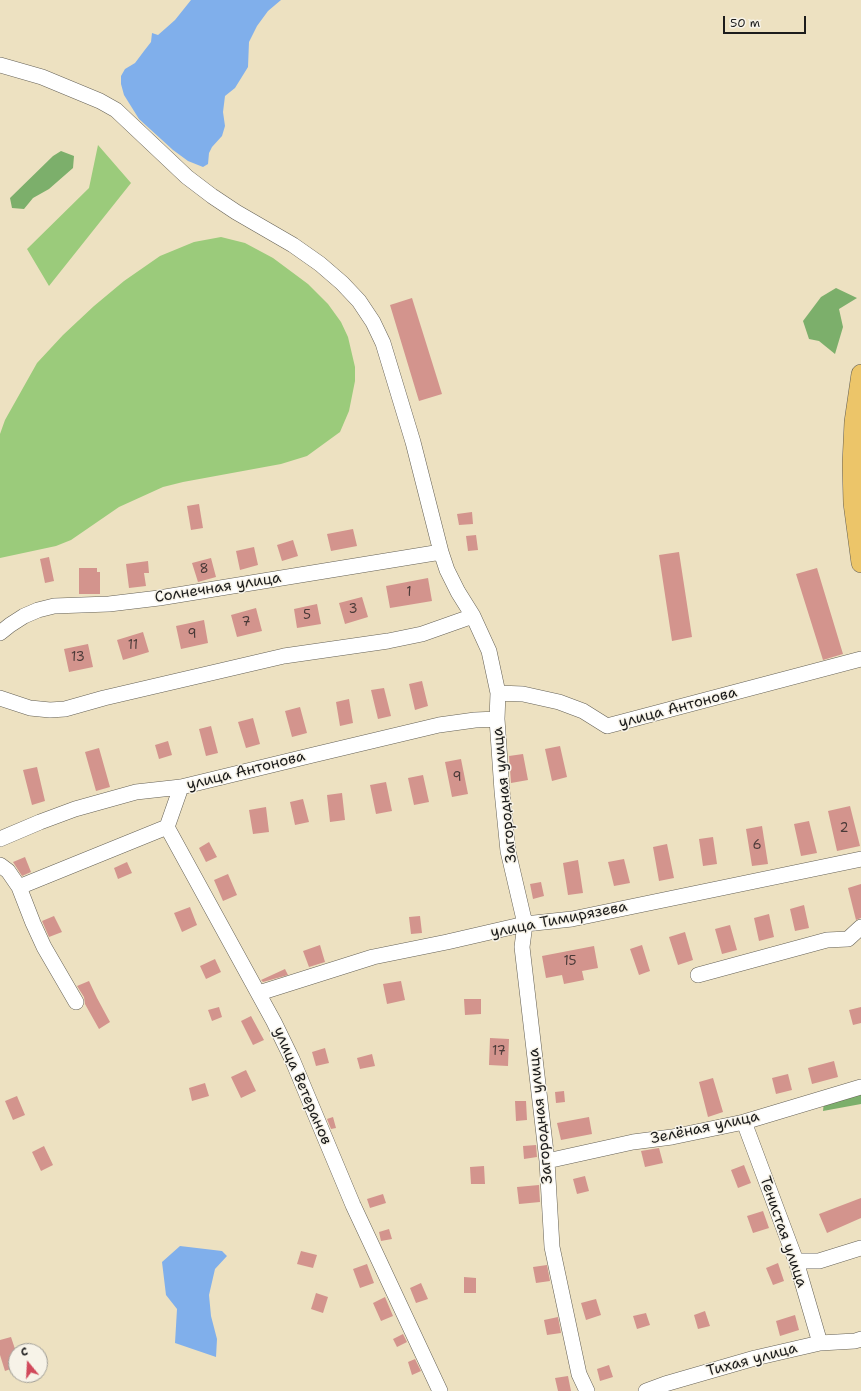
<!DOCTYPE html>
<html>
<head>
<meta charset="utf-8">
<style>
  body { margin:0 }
  #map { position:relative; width:861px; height:1391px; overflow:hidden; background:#ede1c1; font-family:"Shantell Sans",sans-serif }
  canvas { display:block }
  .north { position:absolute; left:8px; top:1343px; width:40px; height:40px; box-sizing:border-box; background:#f7f3e8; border:1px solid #9f9d96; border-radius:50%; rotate:342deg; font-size:11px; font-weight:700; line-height:16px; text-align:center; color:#1c1c1c }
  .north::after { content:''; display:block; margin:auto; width:14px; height:18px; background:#d1495b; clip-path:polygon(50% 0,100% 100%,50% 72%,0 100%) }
  .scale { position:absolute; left:723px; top:16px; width:83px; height:18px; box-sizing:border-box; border:2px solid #1c1c1c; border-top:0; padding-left:5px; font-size:12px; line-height:14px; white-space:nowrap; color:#1c1c1c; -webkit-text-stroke:3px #f7f3e8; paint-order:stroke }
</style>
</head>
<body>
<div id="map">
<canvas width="861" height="1391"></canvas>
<div class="north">С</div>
<div class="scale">50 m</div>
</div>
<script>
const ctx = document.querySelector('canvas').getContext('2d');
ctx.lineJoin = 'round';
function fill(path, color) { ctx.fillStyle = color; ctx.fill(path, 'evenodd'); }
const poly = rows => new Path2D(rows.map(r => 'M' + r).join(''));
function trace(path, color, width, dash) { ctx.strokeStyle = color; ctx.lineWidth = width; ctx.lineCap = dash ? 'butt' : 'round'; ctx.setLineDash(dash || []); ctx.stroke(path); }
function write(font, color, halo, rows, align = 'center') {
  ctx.font = font + ' "Shantell Sans",sans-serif'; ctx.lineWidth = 3; ctx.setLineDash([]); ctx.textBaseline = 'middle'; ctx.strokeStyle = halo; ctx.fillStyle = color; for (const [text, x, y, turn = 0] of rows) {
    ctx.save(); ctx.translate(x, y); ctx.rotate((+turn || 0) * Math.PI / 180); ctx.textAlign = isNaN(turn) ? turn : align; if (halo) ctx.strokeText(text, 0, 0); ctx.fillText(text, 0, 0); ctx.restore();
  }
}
fill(poly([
  [98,145,131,183,49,286,27,249,89,188],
  [221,237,245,243,273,258,308,284,328,304,341,322,348,337,355,367,355,381,349,411,340,432,307,456,281,464,183,482,163,487,119,507,71,540,56,546,0,558,0,434,5,420,37,363,63,335,94,306,124,281,160,256,194,242]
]), '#9bcb7b');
fill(poly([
  [61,151,74,156,73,168,49,189,33,198,24,209,12,208,10,198,53,156],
  [836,288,857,298,839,309,843,327,835,354,819,341,809,339,803,321,821,297],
  [861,1091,861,1104,823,1111,824,1102]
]), '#7caf6b');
fill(poly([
  [191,0,281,0,268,11,257,26,249,42,248,67,235,88,225,96,223,112,225,126,222,136,212,147,209,153,208,164,203,167,188,161,173,150,139,119,124,95,121,84,121,76,125,69,135,63,144,51,151,42,152,33,158,35,166,28,175,20],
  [180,1246,222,1251,227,1256,215,1269,209,1295,211,1316,217,1339,216,1357,175,1343,177,1309,166,1295,162,1262]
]), '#80afeb');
fill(poly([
  [412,298,442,394,419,401,390,305],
  [199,504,203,528,191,530,187,506],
  [472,512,473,524,459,525,457,514],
  [353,529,357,546,331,551,327,534],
  [476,535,478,550,468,551,466,536],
  [293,540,298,556,282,561,277,545],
  [254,547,258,565,240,570,236,551],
  [679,552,692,637,672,641,659,555],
  [49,557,54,581,45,583,40,559],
  [211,558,216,577,198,582,192,563],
  [148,561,149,573,144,573,146,586,129,588,126,564],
  [79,568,97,568,97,572,100,572,100,594,79,594],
  [817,568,843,654,823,660,796,574],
  [428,578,432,601,390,608,386,586],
  [362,597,368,617,345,624,339,603],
  [317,604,321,624,297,628,294,609],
  [256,608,262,631,237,637,231,615],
  [204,620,208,643,181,649,176,626],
  [143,632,149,652,123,660,117,640],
  [88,644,93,667,69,672,64,649],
  [422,681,428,706,415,710,409,684],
  [384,688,391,716,378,719,371,690],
  [349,699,353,723,340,726,336,702],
  [300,707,307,733,292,737,285,711],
  [253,718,260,744,246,748,238,722],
  [211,726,218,753,206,756,199,729],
  [168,741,172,755,159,759,155,745],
  [560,746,567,777,552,781,545,749],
  [99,748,110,787,96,791,85,752],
  [523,754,528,780,511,783,509,756],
  [461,759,468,794,452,797,445,762],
  [37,767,45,801,32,805,23,770],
  [423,775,429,802,414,805,408,778],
  [386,782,392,811,376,814,370,785],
  [342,793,345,820,330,822,327,795],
  [303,799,309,822,295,825,290,802],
  [850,806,860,846,837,851,828,811],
  [266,807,269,832,253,834,249,810],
  [809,821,817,853,801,856,794,824],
  [762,826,768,864,752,866,746,829],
  [713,837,717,864,703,866,699,839],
  [209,842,217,857,206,862,199,848],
  [667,844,674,878,659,881,653,847],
  [25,857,31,872,22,876,13,862],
  [624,859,630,883,614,886,608,862],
  [578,860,583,893,568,895,563,863],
  [127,862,132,873,118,879,114,868],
  [228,874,237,895,223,901,214,880],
  [541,882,544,896,533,899,530,884],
  [861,884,861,918,856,920,848,888],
  [804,905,809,928,795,931,790,909],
  [190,907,197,925,182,932,174,913],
  [769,914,774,937,759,941,754,918],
  [54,916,62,932,49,937,42,921],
  [420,916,422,933,411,934,409,917],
  [730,925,737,950,722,954,715,929],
  [685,932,693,960,678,965,669,937],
  [320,945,325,962,309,967,303,951],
  [642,945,650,971,639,975,630,949],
  [594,946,598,968,582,971,584,980,564,984,562,975,546,978,542,956],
  [215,959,221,972,206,979,200,966],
  [285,969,288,975,263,982,261,980],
  [89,981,97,998,110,1022,99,1029,85,1004,84,997,77,986],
  [401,981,405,1000,387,1004,383,984],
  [464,999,481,999,481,1014,465,1015],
  [219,1007,222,1017,212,1021,208,1010],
  [861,1007,861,1023,853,1025,849,1010],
  [251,1016,264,1040,253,1045,241,1021],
  [490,1038,509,1039,508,1066,489,1065],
  [325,1048,329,1063,316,1066,312,1052],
  [372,1054,375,1066,360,1069,357,1058],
  [834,1061,838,1077,812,1084,808,1068],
  [246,1070,256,1091,241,1098,231,1077],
  [788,1074,792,1090,776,1094,772,1078],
  [713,1078,723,1112,708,1117,699,1082],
  [205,1083,209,1096,192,1101,189,1088],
  [564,1091,565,1102,556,1103,555,1092],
  [17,1096,25,1115,13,1120,5,1101],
  [515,1101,526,1101,527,1120,516,1121],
  [333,1117,336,1128,331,1129,327,1119],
  [589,1117,592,1134,561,1140,557,1123],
  [536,1145,537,1157,524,1159,523,1146],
  [44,1146,53,1165,41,1171,32,1152],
  [659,1148,663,1163,645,1167,641,1151],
  [744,1165,751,1183,738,1188,731,1170],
  [484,1166,485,1184,471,1184,470,1167],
  [585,1176,589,1191,577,1194,573,1179],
  [539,1185,540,1202,519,1204,517,1187],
  [383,1194,386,1203,370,1208,367,1199],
  [861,1198,861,1218,827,1233,819,1214],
  [763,1211,769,1228,753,1233,747,1216],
  [389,1229,392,1239,381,1241,379,1232],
  [301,1251,317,1255,313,1268,297,1264],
  [778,1263,784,1281,773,1285,766,1268],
  [367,1264,374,1283,360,1288,353,1269],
  [547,1265,550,1281,536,1283,533,1267],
  [464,1277,476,1278,476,1293,464,1293],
  [421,1283,428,1299,416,1303,410,1288],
  [316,1293,328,1297,323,1313,311,1309],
  [385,1297,393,1316,381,1321,373,1303],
  [596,1299,601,1315,586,1320,581,1303],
  [705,1311,710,1326,698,1329,694,1315],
  [646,1313,650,1325,637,1329,633,1316],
  [795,1315,799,1330,780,1336,776,1321],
  [558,1317,561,1333,547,1335,544,1320],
  [403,1334,407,1342,397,1347,393,1339],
  [11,1337,16,1352,16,1367,5,1371,0,1355,0,1340],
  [415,1359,421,1371,412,1375,408,1362],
  [609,1365,613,1377,600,1381,597,1369],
  [568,1376,571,1391,558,1391,555,1378]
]), '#d3948d');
const minor = poly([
  [0,65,42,77,100,101,116,110,187,177,212,196,236,212,293,245,320,264,342,283,359,301,373,322,383,343,413,442,441,552,447,570,458,592,473,616,489,651,498,693,497,719,502,791,508,851,525,924,522,947,547,1161,552,1247,579,1374,587,1391],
  [0,633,10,625,24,616,38,610,54,606,109,604,159,598,441,552],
  [498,693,523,694,559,702,583,711,607,726,861,659],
  [0,698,30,708,50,710,65,709,104,698,284,656,388,641,422,634,473,616],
  [181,787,167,827,274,1022,292,1059,353,1205,440,1391],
  [0,839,40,822,75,809,136,792,181,787,313,755,439,725,475,720,497,719],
  [0,865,8,871,19,887,33,923,44,947,76,1002],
  [19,887,167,827],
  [698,975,827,940,848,939,861,927],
  [259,993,373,957,447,942,525,924,572,919,861,859],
  [744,1122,796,1261,820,1343],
  [547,1161,633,1142,672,1137,744,1122,861,1087],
  [796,1261,819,1261,861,1248],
  [646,1391,665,1384,755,1358,820,1343,855,1341,861,1339]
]);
const major = poly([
  [861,374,854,422,852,464,853,503,861,563]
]);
trace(minor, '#656156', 16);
trace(major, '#656156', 20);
trace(minor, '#fff', 15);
trace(major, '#ecc569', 19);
write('13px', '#4a3a38', null, [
  ["8",204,570],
  ["1",409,593],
  ["3",353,610],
  ["5",307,616],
  ["7",246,623],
  ["9",192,635],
  ["11",133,646],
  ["13",78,658],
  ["9",457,778],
  ["2",844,829],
  ["6",757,846],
  ["15",570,962],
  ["17",499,1052]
]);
write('15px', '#1c1c1c', '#f7f3e8', [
  ["Солнечная улица",218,588,-9],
  ["улица Антонова",678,708,-15],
  ["улица Антонова",246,771,-14],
  ["Загородная улица",505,795,-96],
  ["улица Тимирязева",559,920,-11],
  ["улица Ветеранов",302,1086,67],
  ["Загородная улица",541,1116,-96],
  ["Зелёная улица",705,1128,-12],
  ["Тенистая улица",783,1232,71],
  ["Тихая улица",752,1360,-15]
]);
</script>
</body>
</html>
